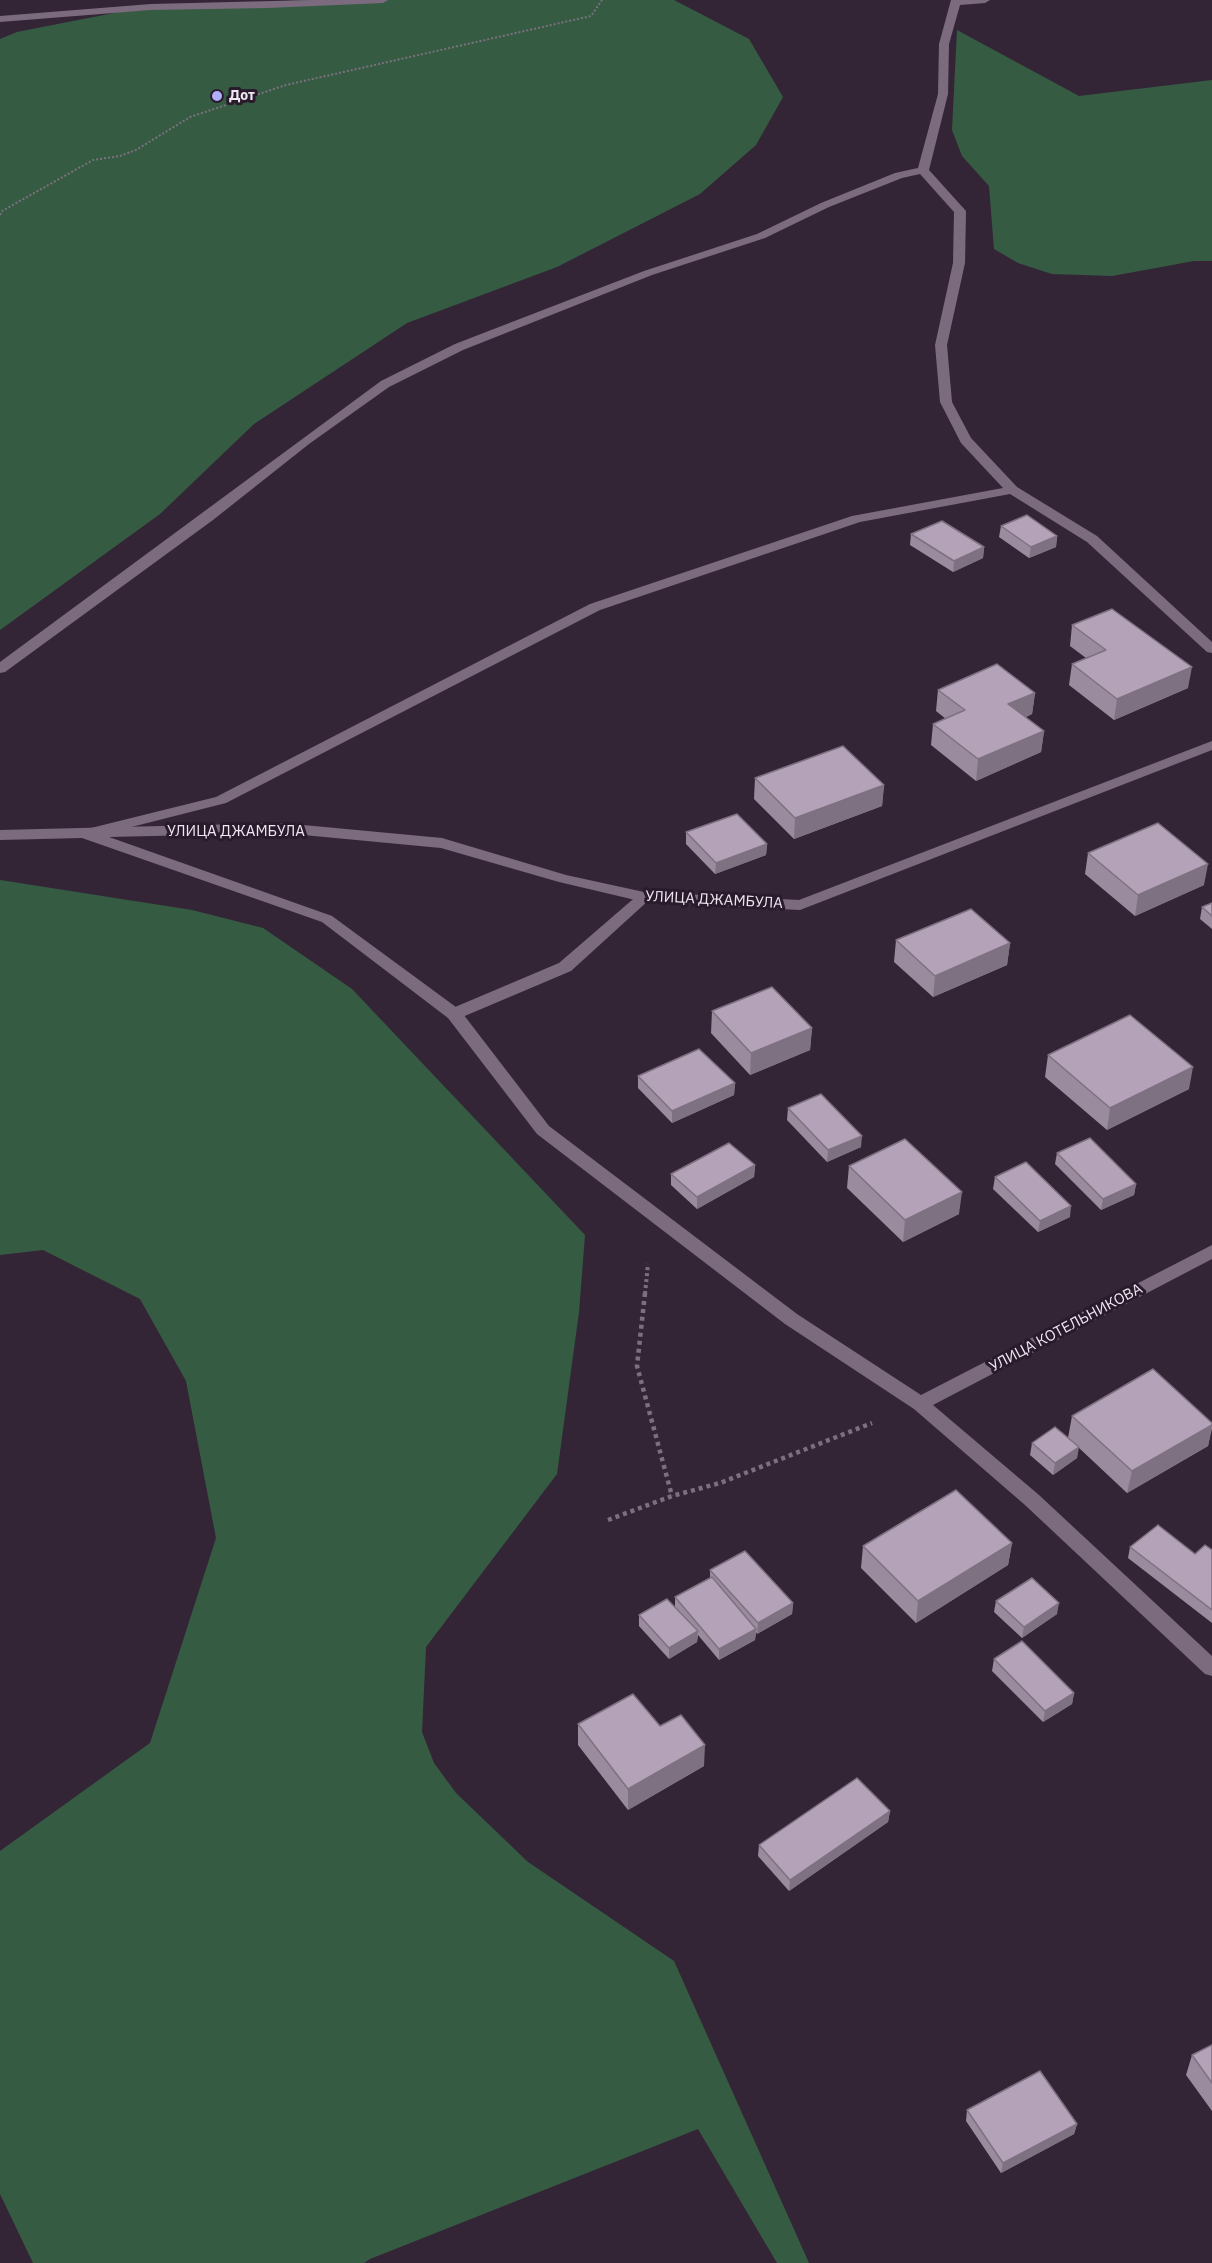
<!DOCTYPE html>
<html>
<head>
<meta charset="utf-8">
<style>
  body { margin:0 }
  canvas { display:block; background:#332536 }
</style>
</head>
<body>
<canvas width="1212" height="2263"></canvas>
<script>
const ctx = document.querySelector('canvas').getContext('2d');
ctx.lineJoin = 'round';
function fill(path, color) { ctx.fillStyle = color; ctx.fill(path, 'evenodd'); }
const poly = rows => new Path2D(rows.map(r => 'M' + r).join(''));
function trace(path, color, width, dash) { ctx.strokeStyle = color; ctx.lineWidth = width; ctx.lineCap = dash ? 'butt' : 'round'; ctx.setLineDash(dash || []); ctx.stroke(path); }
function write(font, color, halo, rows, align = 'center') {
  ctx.font = font + ' "IBM Plex Sans",sans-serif'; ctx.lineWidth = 6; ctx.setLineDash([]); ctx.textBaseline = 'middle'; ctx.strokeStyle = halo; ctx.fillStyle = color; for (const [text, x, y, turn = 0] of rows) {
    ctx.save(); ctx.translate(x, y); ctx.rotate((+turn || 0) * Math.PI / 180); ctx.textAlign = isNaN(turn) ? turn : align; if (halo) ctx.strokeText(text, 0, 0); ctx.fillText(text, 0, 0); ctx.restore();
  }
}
fill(poly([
  [303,0,674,0,749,39,783,97,756,145,700,194,557,267,407,323,254,424,160,514,0,630,0,39,17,32,119,12],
  [957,30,1079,96,1212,80,1212,261,1194,261,1112,276,1052,274,1018,263,994,249,989,186,962,156,952,130],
  [0,880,192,910,263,928,352,989,585,1235,579,1312,557,1474,426,1647,422,1732,434,1763,456,1793,528,1862,674,1961,809,2263,777,2263,698,2129,370,2259,364,2263,33,2263,0,2194,0,1851,150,1743,216,1538,186,1381,140,1299,43,1250,0,1255]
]), '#355c43');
trace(poly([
  [0,215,2,211,93,160,120,156,136,150,190,117,286,85,591,16,602,0]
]), '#7c707f', 2, [2, 2]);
trace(poly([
  [645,1294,648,1264]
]), '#7c707f', 4, [3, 3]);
trace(poly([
  [645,1293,637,1366,672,1496],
  [608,1520,672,1496,720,1483,872,1423]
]), '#7c707f', 4.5, [4, 4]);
fill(poly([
  [313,0,388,0,383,3,267,8,151,10,0,22,0,16,151,4,313,0],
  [951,0,990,0,985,3,960,5,949,44,948,94,929,170,966,211,965,263,947,345,952,402,971,438,1017,487,1097,536,1212,642,1212,653,1207,652,1087,542,1010,494,860,522,600,610,226,803,92,837,87,835,85,832,87,829,216,797,590,604,852,516,1003,488,961,443,940,402,935,345,953,263,954,212,920,174,902,178,829,207,765,238,652,275,463,350,389,387,309,444,213,520,5,672,0,673,0,662,381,381,455,344,644,271,757,234,821,203,895,173,918,168,938,94,939,44,951,0],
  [644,892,649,894,652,897,649,900,571,971,460,1018,448,1018,446,1014,448,1010,559,963,639,894,644,892]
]), '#7c6b7f');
fill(poly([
  [1212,741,1212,750,800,910,644,902,559,882,441,848,282,833,109,837,332,916,460,1010,549,1126,797,1314,921,1395,1212,1245,1212,1259,933,1405,1039,1495,1212,1656,1212,1676,1205,1674,1025,1505,914,1409,785,1324,537,1134,448,1018,322,922,82,838,0,840,0,830,282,823,442,838,566,875,644,892,799,900,1212,741]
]), '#7c6b7f');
fill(poly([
  [1001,526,1057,536,1056,547,1029,558,999,537],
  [911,534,984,547,983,558,953,572,910,545],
  [1072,625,1188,688,1114,720,1069,685,1072,664,1086,658,1070,646],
  [938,690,1035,693,1032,714,1026,717,1044,731,1041,752,976,781,931,745,933,724,946,719,936,711],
  [755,778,884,785,882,806,794,839,754,799],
  [686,832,767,844,766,855,715,874,686,844],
  [1088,853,1204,885,1135,916,1085,874],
  [1212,903,1212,929,1200,919,1202,907],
  [896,940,1010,943,1007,965,933,997,894,962],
  [712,1011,812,1028,810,1050,750,1075,711,1033],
  [1048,1055,1189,1089,1107,1130,1045,1077],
  [638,1076,735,1083,734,1095,672,1123,638,1088],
  [788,1108,861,1147,827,1162,787,1120],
  [1057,1153,1136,1184,1134,1195,1101,1210,1055,1164],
  [755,1165,754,1177,697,1209,671,1185,671,1174],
  [849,1166,959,1214,903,1242,847,1188],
  [995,1177,1070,1217,1038,1232,993,1189],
  [1072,1416,1212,1423,1212,1428,1208,1446,1127,1493,1078,1447,1077,1458,1053,1475,1030,1455,1032,1443,1075,1444,1068,1438],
  [1012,1543,1008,1565,916,1623,861,1568,863,1546],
  [1130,1547,1195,1554,1212,1550,1212,1623,1128,1558],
  [710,1570,793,1603,792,1614,757,1634,756,1632,755,1640,719,1660,698,1635,697,1642,669,1659,639,1626,639,1615,675,1607,675,1597,710,1578],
  [996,1601,1057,1614,1022,1638,994,1612],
  [994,1659,1074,1693,1072,1704,1043,1722,992,1671],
  [578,1724,660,1726,704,1766,628,1810,578,1745],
  [890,1811,888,1822,789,1891,758,1856,759,1845],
  [1212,2045,1212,2111,1186,2075,1192,2055],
  [967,2110,1077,2124,1074,2134,1001,2173,966,2121]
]), '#9b8b9e');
fill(poly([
  [1057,536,1056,547,1029,558,1031,547],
  [984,547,983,558,953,572,954,561],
  [1192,667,1188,688,1114,720,1117,699],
  [1035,693,1032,714,1006,725,1008,704],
  [1044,731,1041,752,976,781,978,759],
  [884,785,882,806,794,839,795,818],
  [767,844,766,855,715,874,716,863],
  [1208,864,1204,885,1135,916,1138,895],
  [1010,943,1007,965,933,997,935,976],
  [812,1028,810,1050,750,1075,751,1053],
  [1193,1067,1189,1089,1107,1130,1110,1108],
  [735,1083,734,1095,672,1123,672,1111],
  [862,1136,861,1147,827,1162,828,1150],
  [755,1165,754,1177,697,1209,697,1197],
  [1136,1184,1134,1195,1101,1210,1103,1199],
  [962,1192,959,1214,903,1242,905,1220],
  [1071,1206,1070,1217,1038,1232,1040,1221],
  [1212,1425,1208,1446,1127,1493,1132,1471],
  [1079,1447,1077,1458,1053,1475,1055,1463],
  [1012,1543,1008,1565,916,1623,918,1601],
  [793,1603,792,1614,757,1634,758,1623],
  [1059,1603,1057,1614,1022,1638,1024,1627],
  [756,1629,755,1640,719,1660,719,1649],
  [698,1631,697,1642,669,1659,669,1648],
  [1074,1693,1072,1704,1043,1722,1045,1711],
  [705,1745,704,1766,628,1810,628,1789],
  [890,1811,888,1822,789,1891,790,1880],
  [1077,2124,1074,2134,1001,2173,1003,2163]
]), '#7e7181');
const building = poly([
  [1027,515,1057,536,1031,547,1001,526,1027,515],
  [942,521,984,547,954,561,911,534,942,521],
  [1112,609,1192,667,1117,699,1072,664,1106,650,1072,625,1112,609],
  [997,664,1035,693,1008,704,1044,731,978,759,933,724,965,710,938,690,997,664],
  [843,746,884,785,795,818,755,778,843,746],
  [737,814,767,844,716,863,686,832,737,814],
  [1158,823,1208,864,1138,895,1088,853,1158,823],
  [1212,903,1212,916,1202,907,1212,903],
  [971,909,1010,943,935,976,896,940,971,909],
  [772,987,812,1028,751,1053,712,1011,772,987],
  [1130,1015,1193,1067,1110,1108,1048,1055,1130,1015],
  [699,1049,735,1083,672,1111,638,1076,699,1049],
  [821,1094,862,1136,828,1150,788,1108,821,1094],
  [1090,1138,1136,1184,1103,1199,1057,1153,1090,1138],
  [905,1139,962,1192,905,1220,849,1166,905,1139],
  [729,1143,755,1165,697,1197,671,1174,729,1143],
  [1026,1162,1071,1206,1040,1221,995,1177,1026,1162],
  [1153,1369,1212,1423,1212,1425,1132,1471,1072,1416,1153,1369],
  [1055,1427,1079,1447,1055,1463,1032,1443,1055,1427],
  [956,1490,1012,1543,918,1601,863,1546,956,1490],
  [1158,1525,1195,1554,1205,1545,1212,1550,1212,1610,1130,1547,1158,1525],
  [745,1551,793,1603,758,1623,710,1570,745,1551],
  [712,1577,756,1629,719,1649,675,1597,712,1577],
  [1032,1578,1059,1603,1024,1627,996,1601,1032,1578],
  [667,1599,698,1631,669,1648,639,1615,667,1599],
  [1022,1641,1074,1693,1045,1711,994,1659,1022,1641],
  [633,1694,660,1726,681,1715,705,1745,628,1789,578,1724,633,1694],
  [857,1778,890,1811,790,1880,759,1845,857,1778],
  [1212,2045,1212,2083,1192,2055,1212,2045],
  [1040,2071,1077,2124,1003,2163,967,2110,1040,2071]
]);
fill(building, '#b4a2b8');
trace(building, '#7e7181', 1.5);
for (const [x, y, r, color] of [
  [217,96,6,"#afaefa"]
]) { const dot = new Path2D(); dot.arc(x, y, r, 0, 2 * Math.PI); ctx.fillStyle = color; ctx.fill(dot); trace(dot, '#291b2c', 2); }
write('bold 14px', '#efe6f1', '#291b2c', [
  ["Дот",229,96]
], 'left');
write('15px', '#efe6f1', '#291b2c', [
  ["УЛИЦА ДЖАМБУЛА",236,832],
  ["УЛИЦА ДЖАМБУЛА",714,900,3],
  ["УЛИЦА КОТЕЛЬНИКОВА",1066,1328,-28]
]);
</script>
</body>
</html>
